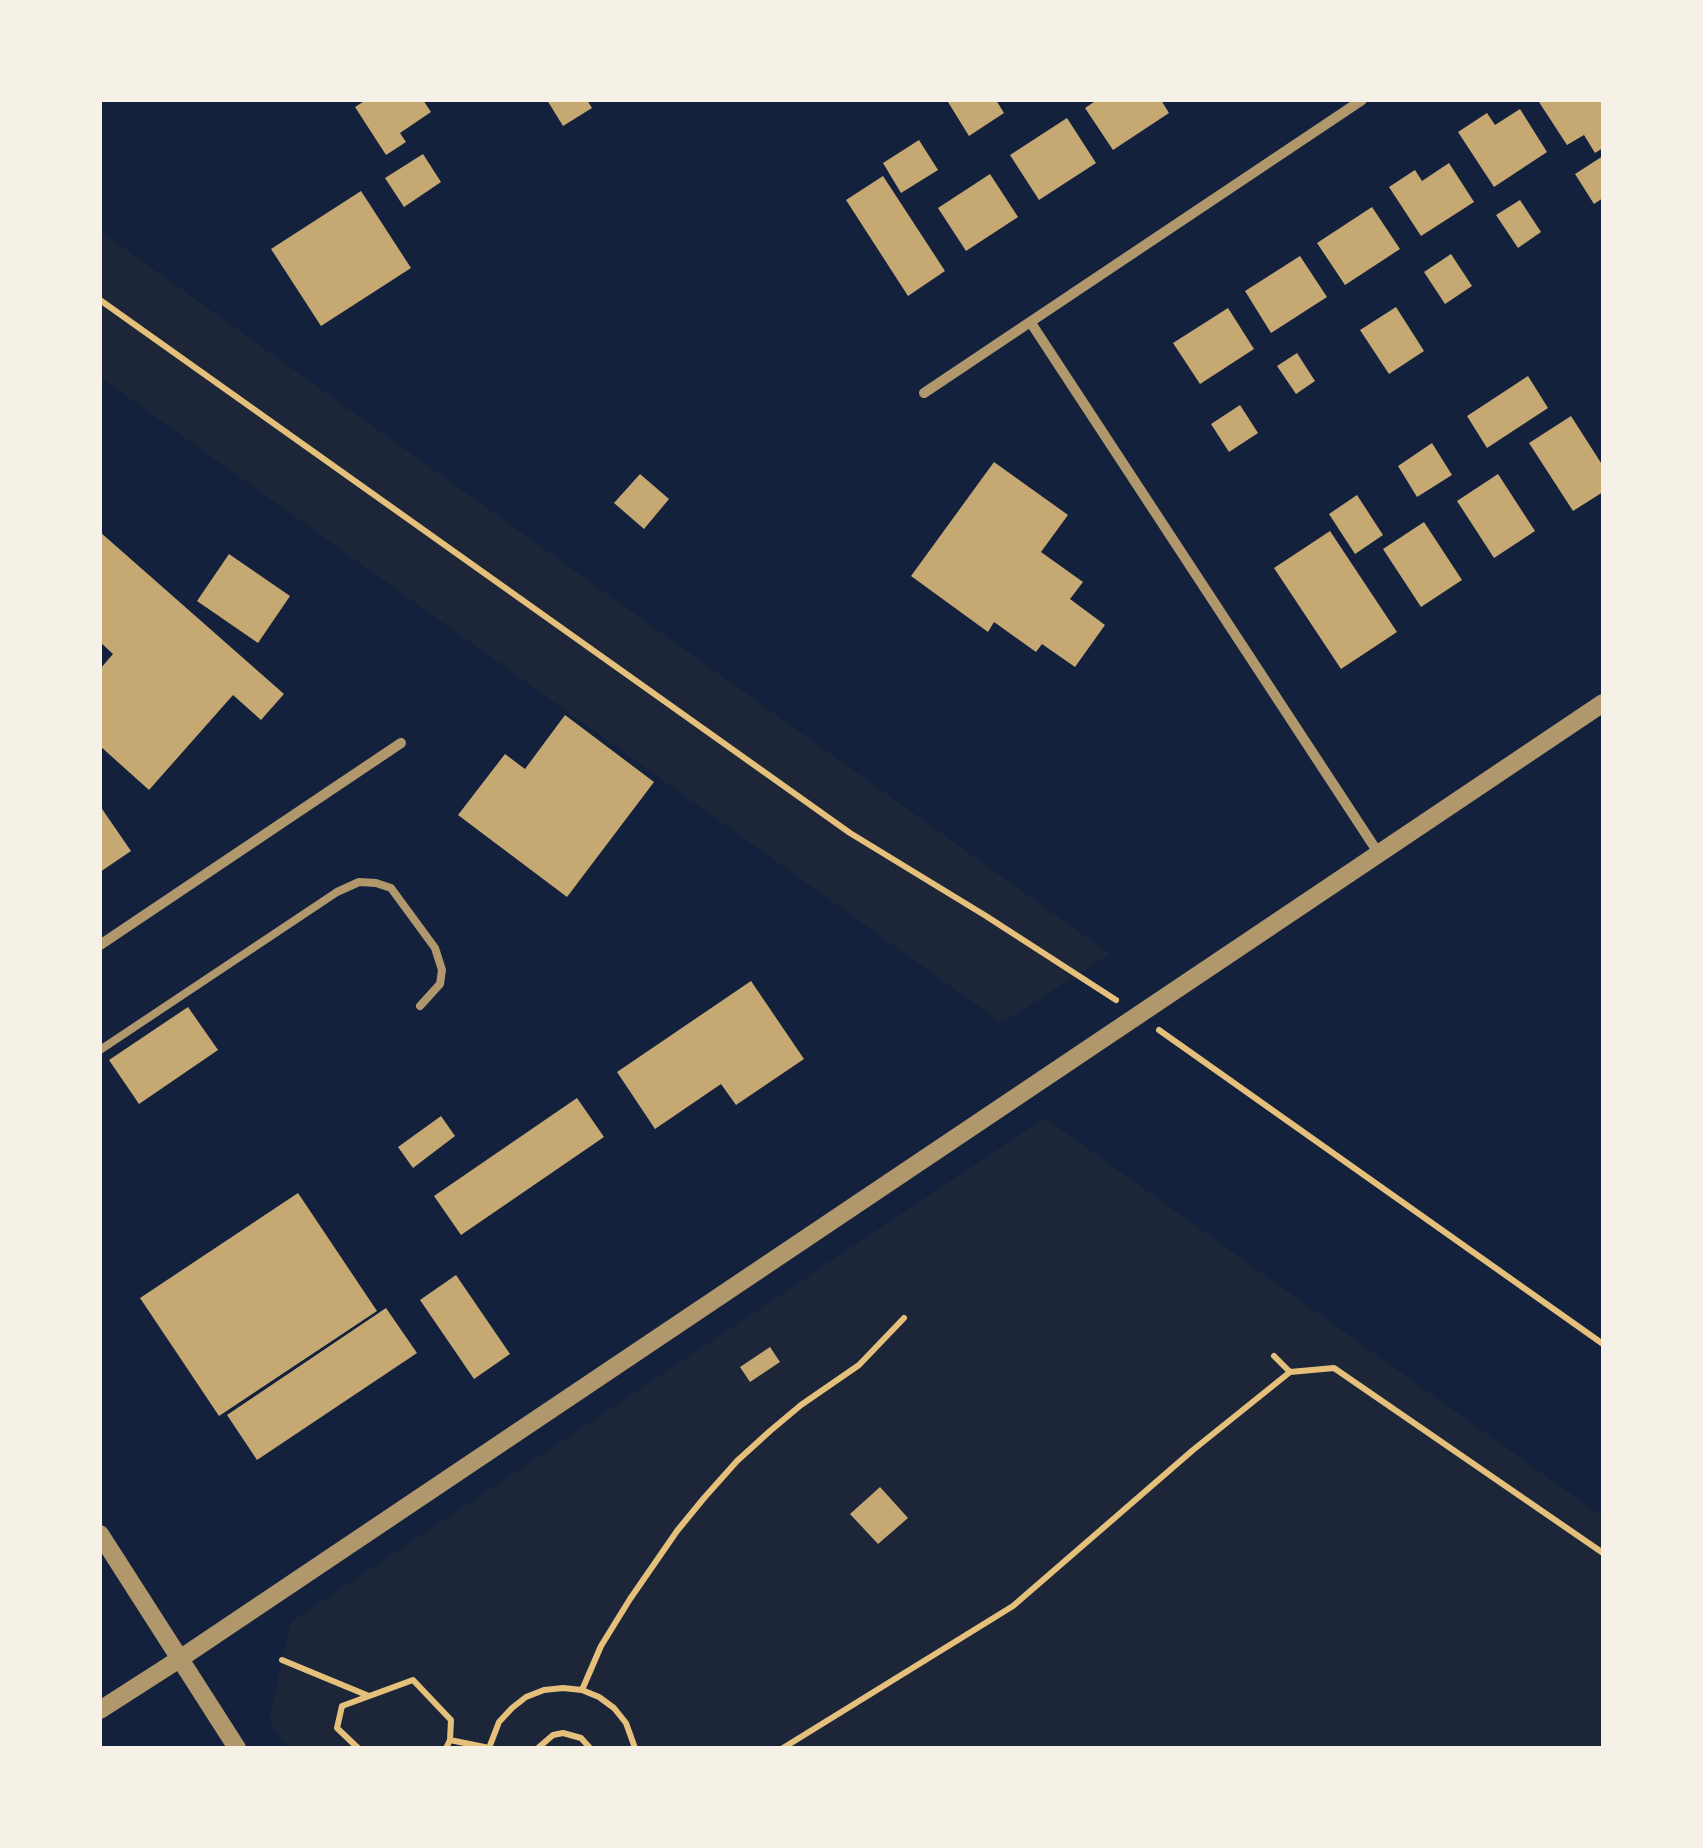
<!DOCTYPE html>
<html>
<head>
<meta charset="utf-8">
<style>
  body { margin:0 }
  #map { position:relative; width:1703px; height:1848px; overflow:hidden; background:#14213d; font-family:"Space Grotesk",sans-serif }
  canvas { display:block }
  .frame { position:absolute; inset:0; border:102px solid #f6f1e7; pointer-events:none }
</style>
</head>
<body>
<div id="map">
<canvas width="1703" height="1848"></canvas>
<div class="frame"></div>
</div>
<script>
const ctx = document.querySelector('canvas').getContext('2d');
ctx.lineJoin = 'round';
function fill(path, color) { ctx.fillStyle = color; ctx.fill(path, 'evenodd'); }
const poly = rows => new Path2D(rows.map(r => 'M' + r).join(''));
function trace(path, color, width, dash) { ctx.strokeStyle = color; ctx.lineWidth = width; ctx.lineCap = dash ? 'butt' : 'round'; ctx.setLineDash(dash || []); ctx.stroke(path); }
fill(poly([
  [100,231,1110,954,1002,1023,100,377],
  [1045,1118,1603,1517,1603,1748,287,1748,269,1719,291,1622]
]), '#1d2539');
fill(poly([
  [366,100,423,100,431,112,400,133,406,142,386,155,355,107],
  [547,100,587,100,592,108,563,126],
  [950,100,996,100,1004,113,969,136,948,102],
  [1097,100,1161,100,1169,113,1113,150,1085,108],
  [1542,100,1603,100,1603,148,1595,153,1584,135,1567,145,1539,102],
  [1520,109,1547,152,1494,187,1458,132,1487,113,1495,125],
  [1067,118,1096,163,1039,200,1010,155],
  [919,140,938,170,901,193,883,163],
  [423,154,441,182,404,207,385,178],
  [1603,156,1603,198,1594,204,1575,174],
  [1449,163,1474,202,1421,236,1389,187,1415,170,1422,181],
  [990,174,1018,217,966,251,938,208],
  [883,176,945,271,908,296,846,200],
  [361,191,411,268,321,326,271,249],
  [1520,200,1541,232,1518,248,1496,215],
  [1372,207,1400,249,1345,285,1317,243],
  [1451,254,1472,286,1445,304,1424,272],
  [1300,256,1327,297,1271,333,1245,291],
  [1396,307,1424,351,1389,374,1360,330],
  [1228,308,1254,349,1200,384,1173,343],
  [1297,353,1315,381,1296,394,1277,366],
  [1528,376,1548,408,1487,448,1467,416],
  [1240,405,1258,433,1229,452,1211,424],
  [1571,416,1603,466,1603,492,1573,511,1529,443],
  [1432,443,1452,475,1417,497,1398,466],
  [994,462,1068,515,1041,552,1083,582,1070,599,1105,625,1075,667,1042,644,1036,652,994,622,988,632,911,576],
  [640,474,669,499,644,529,614,503],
  [1498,474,1535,531,1494,558,1457,501],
  [1357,495,1383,535,1355,554,1329,514],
  [1424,522,1462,580,1421,607,1383,549],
  [1330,531,1397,632,1341,669,1274,568],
  [100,532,284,694,261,720,233,695,149,790,100,746,100,669,113,654,100,642],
  [229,554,290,596,258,643,197,601],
  [565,715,654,782,567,897,458,815,505,754,525,769],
  [100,806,131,851,100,872],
  [751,981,804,1059,736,1105,721,1084,655,1129,617,1072],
  [188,1007,218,1050,139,1104,109,1060],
  [577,1098,604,1137,461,1235,434,1196],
  [441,1116,455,1136,413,1168,398,1147],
  [298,1193,377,1311,219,1416,140,1298],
  [456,1275,510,1354,474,1379,420,1300],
  [386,1308,417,1353,257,1460,227,1415],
  [770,1347,780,1362,750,1382,740,1367],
  [880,1487,908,1518,878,1544,850,1514]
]), '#c6a872');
trace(poly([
  [100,300,850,833,986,916,1116,1000],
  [1159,1030,1603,1344],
  [1274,1356,1290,1372],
  [282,1660,369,1696],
  [582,1690,601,1646,630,1599,677,1531,704,1498,737,1461,770,1431,801,1405,859,1365,904,1318],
  [450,1740,489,1748,499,1722,512,1708,526,1697,544,1690,563,1688,582,1690,599,1697,614,1708,626,1723,635,1748],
  [358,1748,337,1728,342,1706,413,1680,451,1720,450,1740,446,1748],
  [538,1748,553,1735,563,1733,581,1738,590,1748],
  [783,1748,1013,1606,1193,1450,1290,1372,1334,1368,1603,1553]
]), '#e5c07b', 6);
trace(poly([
  [100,1050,337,892,359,882,376,883,391,888,435,948,442,970,440,984,420,1006]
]), '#b1986c', 8);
trace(poly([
  [1031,323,1379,854],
  [924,393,1362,100],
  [100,945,401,743]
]), '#b1986c', 10);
trace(poly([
  [100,1534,237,1748],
  [100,1710,181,1658,1603,703]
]), '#b1986c', 18);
</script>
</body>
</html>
